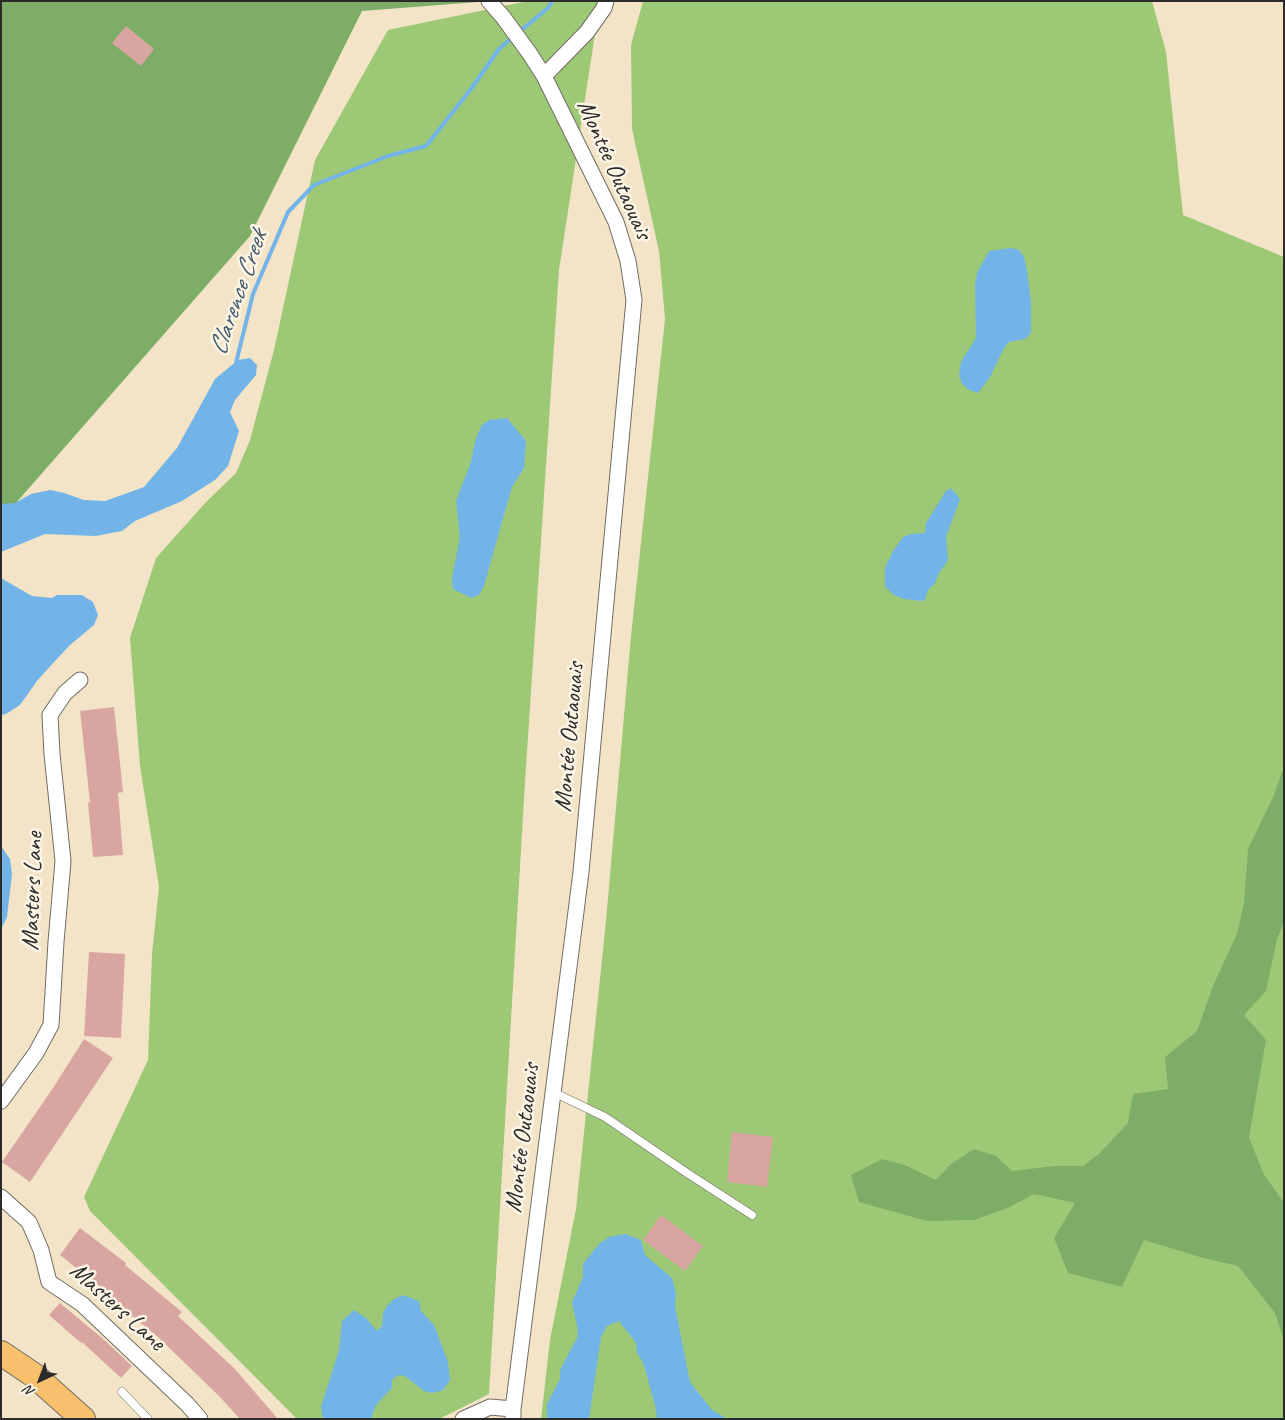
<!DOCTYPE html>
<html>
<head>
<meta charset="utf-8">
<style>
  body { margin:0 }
  #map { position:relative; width:1285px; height:1420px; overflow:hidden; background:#f3e4c8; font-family:Caveat,sans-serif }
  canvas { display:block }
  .frame { position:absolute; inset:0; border:2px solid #2b2b2b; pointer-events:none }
  .north { position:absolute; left:15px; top:1355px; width:50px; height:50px; -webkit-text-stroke:4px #fcf5e5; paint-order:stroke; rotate:223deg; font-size:14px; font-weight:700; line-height:20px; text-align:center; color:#2b2b2b }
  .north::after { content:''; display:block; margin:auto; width:18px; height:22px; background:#2b2b2b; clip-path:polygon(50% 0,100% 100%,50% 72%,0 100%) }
</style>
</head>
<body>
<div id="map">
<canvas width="1285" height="1420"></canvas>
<div class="frame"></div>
<div class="north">N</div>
</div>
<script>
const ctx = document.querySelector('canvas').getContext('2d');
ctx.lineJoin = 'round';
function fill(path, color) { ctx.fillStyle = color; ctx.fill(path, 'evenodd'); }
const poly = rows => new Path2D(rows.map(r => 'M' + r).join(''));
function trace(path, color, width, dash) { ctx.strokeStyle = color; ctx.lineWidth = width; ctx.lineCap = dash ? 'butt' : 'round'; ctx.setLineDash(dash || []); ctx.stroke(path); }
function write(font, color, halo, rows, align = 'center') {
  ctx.font = font + ' Caveat,sans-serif'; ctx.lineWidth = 5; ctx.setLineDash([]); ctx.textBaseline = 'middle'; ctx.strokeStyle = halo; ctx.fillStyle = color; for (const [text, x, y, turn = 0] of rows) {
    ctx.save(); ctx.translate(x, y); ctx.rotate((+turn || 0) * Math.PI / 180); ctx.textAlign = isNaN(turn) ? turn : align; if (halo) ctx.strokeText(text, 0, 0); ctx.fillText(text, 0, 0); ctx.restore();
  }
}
fill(poly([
  [528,1,600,1,559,270,525,782,489,1394,439,1419,297,1419,90,1211,84,1197,148,1060,152,954,159,887,140,766,130,638,156,558,206,502,236,473,250,440,274,350,315,160,388,30],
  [643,1,1152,1,1166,52,1183,215,1284,257,1284,1419,541,1419,550,1340,576,1209,606,921,631,636,665,319,659,251,632,129,631,45]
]), '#9dc976');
fill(poly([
  [1,1,491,1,362,11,250,236,1,520],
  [1284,766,1284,922,1277,939,1266,991,1244,1015,1266,1040,1249,1137,1263,1173,1284,1203,1284,1340,1275,1313,1238,1266,1200,1257,1144,1240,1122,1287,1068,1273,1054,1238,1075,1203,1034,1194,1008,1208,974,1220,927,1221,859,1202,851,1175,882,1159,905,1165,936,1180,951,1164,974,1149,996,1156,1012,1171,1054,1166,1083,1166,1100,1153,1128,1123,1133,1094,1168,1089,1165,1057,1197,1031,1213,986,1237,934,1244,903,1248,849,1274,795]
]), '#7ead67');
fill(poly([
  [1011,248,1019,250,1024,257,1027,271,1031,301,1031,333,1025,339,1009,342,1004,348,990,377,978,393,969,390,962,384,959,376,961,362,976,338,975,284,977,273,989,251],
  [250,358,257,365,256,375,235,400,230,412,239,431,228,466,215,480,182,501,135,521,122,531,96,536,45,534,1,552,1,504,15,503,31,494,50,490,64,493,84,500,105,501,144,487,177,448,215,379,238,360],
  [507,418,526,441,524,468,512,487,484,586,479,595,471,598,453,589,452,578,460,537,456,501,471,462,475,441,481,426,489,420],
  [951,488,960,499,946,537,948,560,939,573,935,583,928,590,925,600,921,601,904,599,894,595,885,587,885,568,893,551,903,537,911,534,925,533,926,523,946,491],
  [1,578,32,596,52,598,57,595,82,595,93,602,98,615,94,625,70,645,55,661,37,681,20,705,6,714,1,715],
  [1,846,10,859,12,874,7,917,1,929],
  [625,1234,641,1240,645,1255,672,1278,676,1294,675,1306,690,1382,712,1410,727,1419,657,1419,655,1405,643,1362,637,1353,636,1343,619,1321,607,1326,601,1337,589,1419,547,1419,547,1404,560,1379,560,1370,577,1338,578,1331,572,1302,583,1277,583,1264,599,1244,609,1237],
  [403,1295,419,1301,421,1311,434,1325,448,1362,450,1380,443,1390,432,1393,424,1391,405,1376,398,1375,392,1380,392,1388,376,1405,371,1419,323,1419,321,1407,339,1350,342,1321,354,1310,366,1318,377,1331,382,1326,383,1313,387,1306,394,1299]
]), '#73b4e8');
trace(poly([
  [519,32,548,8,552,1],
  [236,363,253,294,288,212,314,185,388,156,426,146,471,89,499,49,514,36]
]), '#73b4e8', 4);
fill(poly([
  [126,26,154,49,141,66,112,43],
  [114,707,123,792,118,793,123,855,93,857,88,803,90,802,80,711],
  [89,952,125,954,121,1038,84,1036],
  [84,1039,113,1058,30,1182,2,1162,53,1088],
  [732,1132,773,1137,767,1187,727,1182],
  [661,1215,703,1246,685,1271,643,1240],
  [80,1228,126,1263,125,1265,182,1312,178,1316,235,1369,278,1419,240,1419,219,1396,158,1337,105,1294,107,1292,60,1255],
  [60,1303,102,1338,132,1366,121,1378,82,1342,81,1343,49,1315]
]), '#d9a5a1');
const service = poly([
  [553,1092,605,1117,687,1173,752,1215],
  [122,1392,148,1419]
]);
const minor = poly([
  [489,1,503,17,530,54,544,76,616,222,628,261,634,300,581,872,513,1409,513,1419],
  [544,76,587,32,604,8,606,1],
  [1,1101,36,1053,51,1025,56,942,63,861,52,754,50,715,65,693,80,680],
  [1,1197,29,1222,41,1250,49,1282,82,1304,187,1404,200,1419],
  [463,1419,490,1407,513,1409]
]);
const primary = poly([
  [1,1353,35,1376,83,1419]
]);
trace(service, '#716c62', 9);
trace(minor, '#716c62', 17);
trace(primary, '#716c62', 26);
trace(service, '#fff', 8);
trace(minor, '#fff', 15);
trace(primary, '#f8bf6c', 24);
write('25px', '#2b2b2b', '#fcf5e5', [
  ["Montée Outaouais",614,170,66],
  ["Montée Outaouais",570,737,-85],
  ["Masters Lane",33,891,-88],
  ["Montée Outaouais",523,1138,-83],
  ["Masters Lane",117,1307,42]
]);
write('italic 26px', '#445b6d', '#fcf5e5', [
  ["Clarence Creek",239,293,-71]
]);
</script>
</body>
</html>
